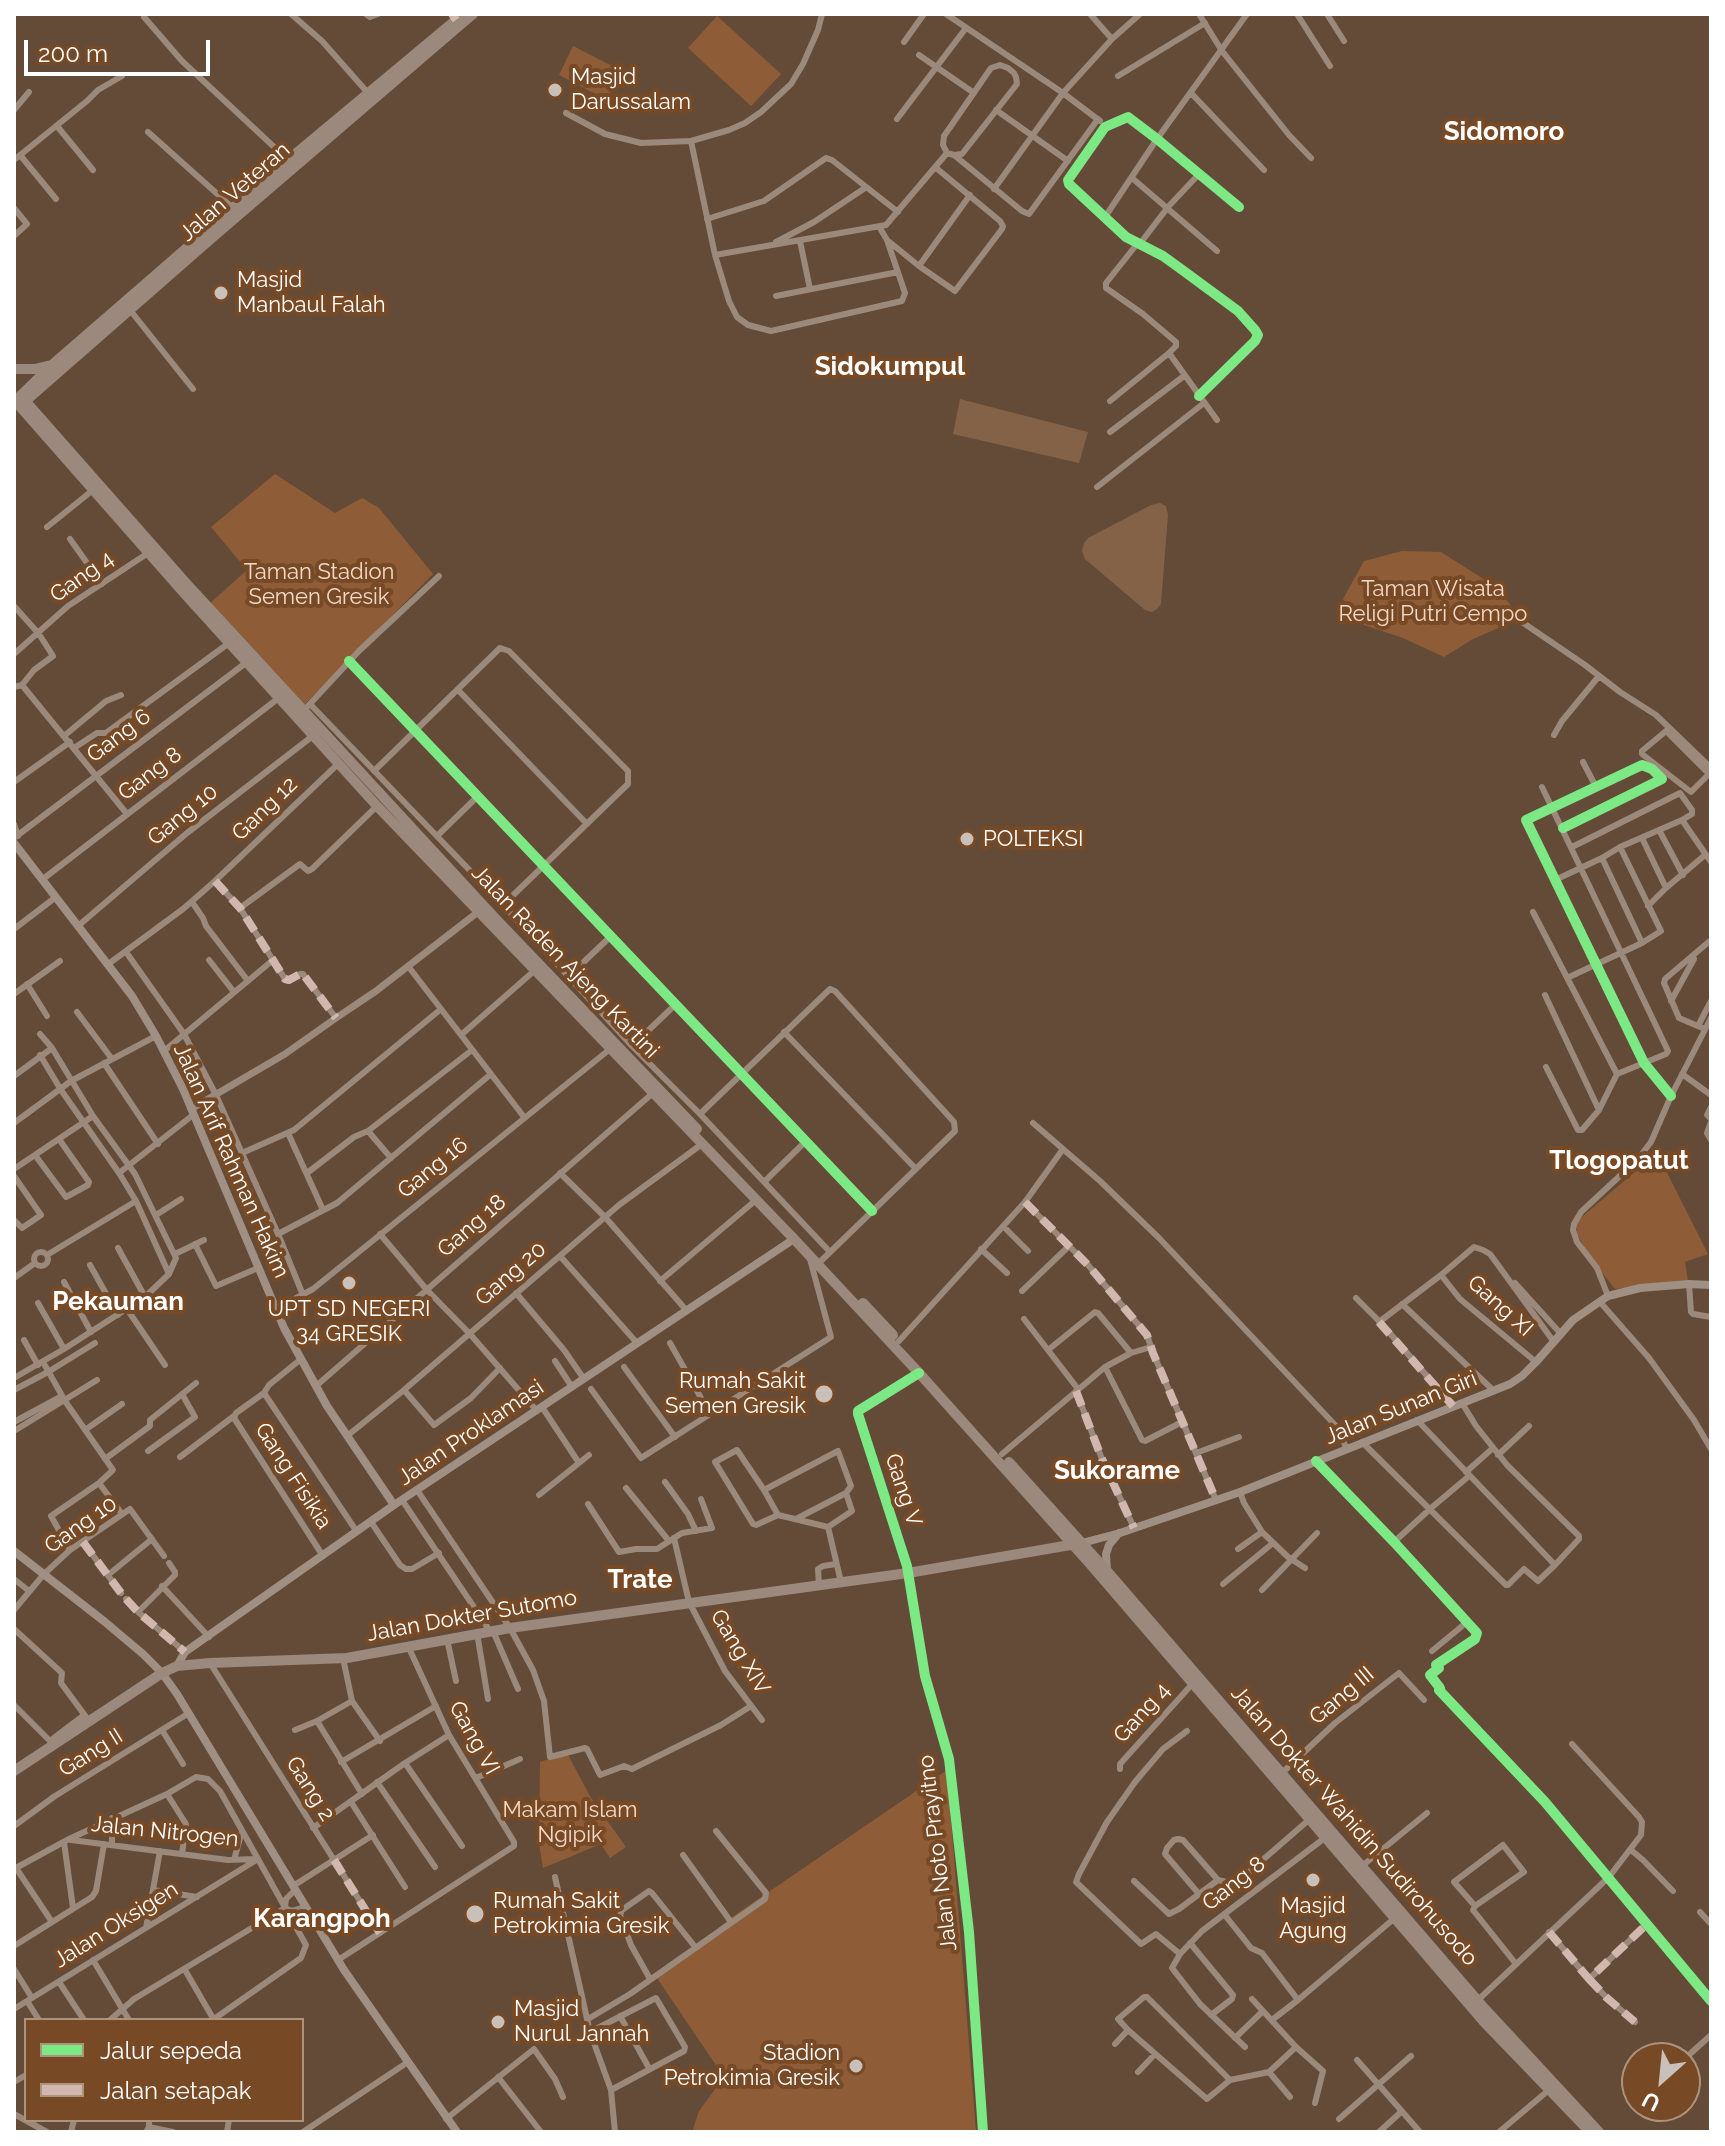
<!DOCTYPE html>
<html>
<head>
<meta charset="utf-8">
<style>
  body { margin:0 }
  #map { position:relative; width:1725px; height:2146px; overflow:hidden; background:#644b38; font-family:Raleway,sans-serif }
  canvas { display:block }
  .frame { position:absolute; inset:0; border:16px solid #fff; pointer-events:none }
  .legend { position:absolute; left:24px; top:2018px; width:280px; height:104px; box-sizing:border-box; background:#774925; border:2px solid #ad927c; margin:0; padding:10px 14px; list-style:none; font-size:24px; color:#fff }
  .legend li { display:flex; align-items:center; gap:16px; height:40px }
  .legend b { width:40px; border:2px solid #ad927c }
  .north { position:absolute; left:1621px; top:2042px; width:80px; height:80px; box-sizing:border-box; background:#774925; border:2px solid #ad927c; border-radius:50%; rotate:207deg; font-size:22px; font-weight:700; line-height:32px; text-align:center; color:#fff }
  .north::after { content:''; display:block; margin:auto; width:28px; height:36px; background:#c9c0b9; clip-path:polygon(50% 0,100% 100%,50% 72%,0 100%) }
  .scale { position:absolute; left:24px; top:40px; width:186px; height:36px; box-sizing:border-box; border:4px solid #fff; border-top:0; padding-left:10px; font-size:24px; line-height:28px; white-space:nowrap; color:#fff; -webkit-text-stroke:6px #774925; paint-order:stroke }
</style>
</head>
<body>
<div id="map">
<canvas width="1725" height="2146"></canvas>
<div class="frame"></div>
<ul class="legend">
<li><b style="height:10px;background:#7ce984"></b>Jalur sepeda</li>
<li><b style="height:10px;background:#d1b7ad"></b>Jalan setapak</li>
</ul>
<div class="north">U</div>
<div class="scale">200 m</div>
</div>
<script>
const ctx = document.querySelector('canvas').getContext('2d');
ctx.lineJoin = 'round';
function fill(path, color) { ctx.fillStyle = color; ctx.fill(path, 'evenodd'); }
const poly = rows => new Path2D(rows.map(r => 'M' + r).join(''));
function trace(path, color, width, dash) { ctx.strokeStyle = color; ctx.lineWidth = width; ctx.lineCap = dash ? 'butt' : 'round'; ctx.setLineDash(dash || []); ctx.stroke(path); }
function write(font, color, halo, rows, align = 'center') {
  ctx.font = font + ' Raleway,sans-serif'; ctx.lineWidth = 8; ctx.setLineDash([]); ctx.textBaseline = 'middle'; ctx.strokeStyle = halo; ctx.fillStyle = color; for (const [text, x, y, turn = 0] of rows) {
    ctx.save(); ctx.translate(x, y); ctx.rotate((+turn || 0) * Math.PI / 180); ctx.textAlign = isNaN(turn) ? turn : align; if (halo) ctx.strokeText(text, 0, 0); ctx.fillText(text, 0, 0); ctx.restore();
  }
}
fill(poly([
  [717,16,781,74,751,106,688,48],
  [573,46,622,71,607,100,559,75],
  [275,474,335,513,362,498,379,508,433,574,301,708,208,605,247,570,211,527],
  [1402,551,1441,552,1493,585,1517,612,1510,623,1473,639,1444,657,1403,638,1364,625,1343,599,1364,561],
  [1657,1153,1708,1254,1685,1262,1688,1281,1615,1289,1590,1257,1577,1234,1576,1222],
  [567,1753,591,1798,626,1847,610,1858,601,1844,543,1868,539,1843,540,1762],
  [947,1770,976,2132,692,2132,699,2111,724,2077,657,1978,732,1917]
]), '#8e5d38');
fill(poly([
  [960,399,1088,432,1079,463,953,434],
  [1160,503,1166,506,1168,515,1161,604,1157,609,1152,612,1145,610,1085,559,1082,551,1084,543,1088,538,1151,505]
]), '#846248');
trace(poly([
  [291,14,322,41,368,93],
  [366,14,370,17,378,14],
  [946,14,1063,93,1100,121],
  [1090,14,1112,39],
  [1199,14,1222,51,1289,135,1311,158],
  [1297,14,1330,66],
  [1327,14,1344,41],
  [144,17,182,61,288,160],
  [904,42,924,14],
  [919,55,974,93],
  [1000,65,1008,68,1014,73,1016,77,1017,84,962,154,954,155,947,153,943,145,944,136,991,68,1000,65],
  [1118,76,1205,23],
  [1191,93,1264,170],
  [14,110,29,92],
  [996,110,1068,161],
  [566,113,605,134,641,143,691,141,729,130,745,123,761,112,791,84,803,64,818,30,822,14],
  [897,119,966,28],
  [57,126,93,170],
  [148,132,233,208],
  [691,141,715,255,886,225,947,153],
  [20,155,56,199],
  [954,155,1022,211,1029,214,1098,119],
  [14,160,87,101,98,90,122,76],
  [1132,178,1217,251],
  [994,189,1063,93,1112,39,1140,14],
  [14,208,27,224,14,236],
  [1105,217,1157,139,1247,14],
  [707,219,764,201,826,158,832,160,898,212],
  [887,240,919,266,955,291,1002,229,1003,226,1000,221,935,167],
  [800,241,810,289],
  [776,242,814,222,865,188],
  [1137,244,1106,283,1106,288,1143,314,1176,342,1176,346,1169,353,1217,420],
  [1139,245,1168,207,1199,174],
  [715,255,729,301,737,317,748,325,771,331,902,301,905,293,887,240,880,228],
  [919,266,970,195],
  [776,296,898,272],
  [130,310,193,389],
  [1199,396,1255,341,1258,335,1255,330,1238,311,1181,269,1163,256,1126,237,1069,184,1068,180,1105,127,1128,117,1157,139,1239,207],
  [1110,401,1169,353],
  [1110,432,1184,376],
  [1097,487,1204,403],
  [47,527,93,490],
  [70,539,102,584],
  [14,606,39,634,53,656,34,670,22,685,14,687],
  [1519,620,1585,665,1620,692,1656,715,1711,768],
  [14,654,68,606,148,553],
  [349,661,872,1211],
  [22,685,127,814],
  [458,690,587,824],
  [310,704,503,905,632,1046,700,1114,830,1252],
  [308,706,359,651,439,576],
  [1666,731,1709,774,1691,792,1642,754,1642,751,1666,731],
  [1554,735,1562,721,1599,676],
  [64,736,106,701,121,695],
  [74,748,97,733,106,733,229,643],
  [1583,762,1596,787],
  [374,771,500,648,509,651,628,771,628,784,503,905],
  [14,782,70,742],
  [1542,787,1668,1051,1666,1054,1617,1074],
  [1682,820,1711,862],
  [14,824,18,836],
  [1563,828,1662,779,1652,769,1642,765,1526,820,1644,1063,1671,1096],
  [1659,830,1683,875],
  [437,836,478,796],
  [14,838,247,662],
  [1642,838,1666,888],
  [1602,858,1642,943],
  [43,879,280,697],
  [1555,880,1602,858,1620,847,1682,820,1692,814,1692,810,1680,793,1572,847],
  [215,881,240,908,285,979,289,980,300,974,303,974,336,1018],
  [192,902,203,918,206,926,248,981],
  [1648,906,1666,888,1705,855],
  [240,908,300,864,308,871,312,869,377,806],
  [1533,912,1617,1074,1599,1110,1582,1130,1578,1130,1546,1067],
  [78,926,187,833,314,735],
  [14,929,56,897],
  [126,952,184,1034,216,1095,278,1234,303,1295],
  [209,960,234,992],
  [107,965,183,909,215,881,339,763],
  [408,966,524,1117],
  [569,976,611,936],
  [1567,978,1642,943,1661,931,1620,847],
  [27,984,47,1016],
  [14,994,60,961],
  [1545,995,1599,1110],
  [1671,1001,1694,959],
  [77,1012,112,1059],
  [1698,1026,1711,1001],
  [1705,1029,1679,1018,1664,983,1665,979,1711,940],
  [784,1032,916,1169],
  [461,1035,534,971],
  [632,1046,676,1004],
  [164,1051,273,960],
  [40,1055,61,1090,119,1173,136,1201,169,1274],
  [104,1063,158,1144],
  [1682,1074,1711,1095],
  [14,1076,52,1048],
  [1711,1107,1707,1115,1711,1119],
  [700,1114,830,989,835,991,954,1122,955,1131,822,1260],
  [1711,1122,1707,1133,1711,1140],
  [14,1123,71,1081,156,1036],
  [1033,1123,1100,1181,1159,1238,1336,1426,1347,1449],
  [368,1131,472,1050],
  [288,1133,323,1210],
  [242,1153,294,1130,441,1009],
  [35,1155,66,1197,88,1185,89,1182,59,1139],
  [14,1169,93,1116],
  [119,1173,193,1115],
  [307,1173,354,1137,368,1131,391,1158],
  [560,1173,605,1217,687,1311],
  [14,1176,41,1215,22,1228,14,1220],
  [764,1182,806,1141],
  [1025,1202,1088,1265,1147,1335,1153,1353,1216,1500],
  [156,1215,181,1199],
  [1003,1226,1028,1251],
  [278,1234,337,1203,491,1074],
  [380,1234,427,1290,470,1334,537,1411],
  [195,1244,216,1286,258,1268],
  [118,1248,145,1297],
  [981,1249,1007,1273],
  '34 1259a7 7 0 1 1 14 0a7 7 0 1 1-14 0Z',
  [175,1254,204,1240],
  [47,1255,136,1201],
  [560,1256,637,1343],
  [90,1265,118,1315],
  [1441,1275,1460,1299,1536,1362],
  [14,1278,35,1263],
  [660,1281,756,1200],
  [64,1282,91,1332],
  [1515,1283,1561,1334],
  [1689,1284,1691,1312,1693,1314,1711,1317],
  [1022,1291,1069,1246],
  [516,1293,564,1350,584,1379],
  [1608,1296,1597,1268,1577,1242,1573,1230,1574,1224,1581,1212,1638,1159,1651,1142,1671,1096,1711,1018],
  [1356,1298,1381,1323,1453,1406],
  [1600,1302,1649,1358,1694,1420,1711,1449],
  [38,1303,64,1349],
  [1402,1304,1494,1391],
  [127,1309,165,1365],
  [276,1309,313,1289,610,1049],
  [1024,1319,1078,1389],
  [1379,1322,1441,1275,1474,1247,1483,1250,1490,1254,1554,1342],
  [24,1340,38,1365],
  [899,1341,1025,1202,1063,1149],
  [670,1343,710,1414],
  [1048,1350,1095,1312,1098,1313,1131,1353],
  [555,1361,572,1387],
  [43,1362,65,1401,113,1470,99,1483,51,1516,70,1550],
  [624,1367,675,1437],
  [1105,1367,1142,1440,1145,1441,1182,1422],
  [14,1378,64,1349,145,1297,169,1274,176,1258,135,1174,93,1116,52,1048,40,1034],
  [316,1386,653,1093],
  [591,1389,641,1458,831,1337,810,1259],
  [14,1390,48,1372,95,1343],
  [404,1390,434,1425,471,1398,500,1368],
  [1076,1391,1102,1459,1134,1528],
  [264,1393,269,1385,301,1359],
  [542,1407,579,1463],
  [1417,1420,1555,1565],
  [14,1422,62,1396],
  [85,1430,122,1404],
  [14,1431,97,1380],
  [347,1436,404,1390,619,1205,702,1144],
  [1362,1442,1506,1585,1508,1585,1524,1569,1538,1581,1555,1565,1579,1539,1579,1536,1507,1465,1476,1426,1462,1403],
  [148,1451,195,1417,182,1394],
  [838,1451,851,1486,846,1493,852,1511,828,1527,778,1515,764,1490,838,1451],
  [1196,1453,1239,1437],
  [1002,1454,1105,1367,1131,1353,1151,1347],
  [1498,1455,1529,1426],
  [180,1457,234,1416],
  [105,1459,150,1426,150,1420,196,1383],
  [1316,1461,1394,1542,1477,1633,1475,1639,1436,1665,1439,1668,1430,1675,1440,1688,1439,1690,1545,1802,1711,2001],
  [1466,1472,1493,1448],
  [665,1482,688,1514,696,1531],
  [99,1483,122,1514],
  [626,1488,669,1541],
  [417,1490,510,1628,533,1670,544,1701,550,1757,585,1748,587,1749,600,1775,624,1766,632,1769,721,1725,751,1706],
  [764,1490,737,1450,715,1462,753,1524,756,1525,778,1515],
  [1240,1492,1244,1503,1262,1532,1288,1557,1305,1568],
  [539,1495,589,1455],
  [402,1500,490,1631],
  [588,1504,619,1552,636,1549,657,1549,682,1533,712,1528,701,1499],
  [796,1519,846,1493],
  [371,1522,400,1565,406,1569,412,1569,439,1553],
  [828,1527,841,1582],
  [674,1538,689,1602,725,1671,762,1720],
  [83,1542,121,1593],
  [1394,1542,1430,1509,1469,1476],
  [1238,1549,1262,1532],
  [323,1556,234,1418,236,1413,264,1393,357,1532],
  [908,1573,858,1414,858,1411,919,1373],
  [108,1575,152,1539],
  [14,1579,29,1591],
  [1223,1584,1273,1543],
  [819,1585,818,1569,823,1566,836,1564],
  [162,1586,209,1637],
  [1262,1590,1317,1533],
  [126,1599,138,1612,185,1652],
  [14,1610,44,1574,70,1550,130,1509,164,1556],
  [138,1612,175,1575,175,1572,169,1563],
  [14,1629,62,1673,61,1683,89,1721],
  [493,1631,518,1689],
  [477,1633,488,1699],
  [447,1639,456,1681],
  [1432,1651,1467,1622],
  [343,1658,352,1701],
  [210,1663,380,1933],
  [14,1705,50,1741,83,1716,83,1713],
  [317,1721,362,1794],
  [162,1730,183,1764],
  [295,1730,317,1721,352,1701,380,1741],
  [341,1762,436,1706],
  [405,1763,462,1846],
  [1120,1769,1120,1764,1194,1682],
  [1282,1773,1335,1723,1399,1673,1424,1700],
  [476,1778,520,1759],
  [377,1782,435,1867],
  [167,1794,186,1824,182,1854],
  [351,1802,405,1887],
  [112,1818,112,1845],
  [14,1826,55,1796,189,1713],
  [313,1828,405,1763,449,1735],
  [71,1840,228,1860,254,1859],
  [64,1842,73,1908],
  [1631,1850,1643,1860,1673,1891],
  [683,1855,731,1922],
  [234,1860,242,1831],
  [1362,1866,1427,1813],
  [16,1868,52,1922],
  [14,1869,69,1839,167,1794,196,1777,208,1779,220,1791,306,1945,301,1958,214,2019],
  [555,1877,590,2032,611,2090,615,2132],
  [1134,1881,1169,1914,1179,1909,1218,1880,1231,1883,1243,1877,1311,1818],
  [293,1886,373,1835],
  [153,1890,197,1897],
  [1199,1894,1165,1854,1167,1848,1174,1840,1178,1839,1183,1840,1218,1880],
  [1475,1906,1524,1872,1503,1845,1454,1882,1475,1906,1473,1910,1516,1964],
  [285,1908,286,1899,295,1890],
  [1700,1912,1711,1924],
  [1224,1914,1251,1948,1262,1953,1298,2000,1272,2020],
  [146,1928,160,1851],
  [1549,1932,1589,1979,1648,1923],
  [1190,1943,1233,1995,1232,1999,1211,2015],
  [14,1946,92,1897,96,1891,104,1844],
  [1180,1954,1156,1934,1141,1944,1076,1882,1079,1874,1107,1822,1135,1782,1163,1749,1187,1731],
  [93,1960,129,2020],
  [338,1960,514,1846,514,1842,449,1735,408,1646],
  [14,1969,32,1998],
  [185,1970,214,2020],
  [650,1979,631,1945,620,1915,622,1910,649,1891,652,1893,696,1948],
  [1589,1979,1607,1998,1635,2022],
  [59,1982,84,2020],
  [1252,1999,1296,2047,1323,2071,1315,2103],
  [1298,2000,1396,1917],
  [1478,2000,1609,1877,1641,1835,1642,1822,1639,1817,1572,1744],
  [27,2001,39,2020],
  [14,2009,258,1859],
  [620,2016,649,2068],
  [588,2019,630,1994,765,1899,766,1893,716,1831],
  [110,2020,134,1999,285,1908,292,1911,306,1907],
  [590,2032,656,1998,685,2047,684,2051,611,2090],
  [1235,2038,1263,2011],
  [1115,2044,1128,2030],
  [1245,2047,1200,2004,1172,1968,1180,1954,1202,1931,1326,1837],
  [1691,2053,1711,2035],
  [1357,2060,1420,2132],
  [1138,2072,1155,2054],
  [1269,2072,1290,2097],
  [498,2077,541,2132],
  [1230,2080,1147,1997,1144,1997,1118,2019,1128,2030,1207,2099,1230,2080,1269,2072,1296,2047],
  [14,2082,26,2075],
  [14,2114,47,2132],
  [446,2119,534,2049,555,2079,563,2097],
  [1339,2119,1411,2056],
  [149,2127,173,2132],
  [71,2132,74,2120],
  [146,2132,149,2127,149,2120],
  [227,2132,229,2120],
  [303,2132,408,2062],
  [1379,2132,1401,2112],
  [1499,2132,1550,2089]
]), '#9b8a7c', 6);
trace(poly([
  [191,1109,285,1054,336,1018,376,991,478,912],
  [908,1573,925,1676,949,1759,969,1932,983,2132]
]), '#9b8a7c', 7);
trace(poly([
  [14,843,132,996,156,1036,183,1089,284,1328,327,1406,394,1505],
  [1082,1543,1120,1533,1240,1492,1510,1384,1522,1376,1536,1362,1573,1320,1608,1296,1640,1288,1689,1284,1711,1285],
  [14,1551,105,1622,143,1654,162,1673,177,1694,344,1970,457,2132],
  [1107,1571,1106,1554,1109,1545,1119,1533],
  [177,1666,185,1652,394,1505,794,1239]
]), '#a08f83', 8);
trace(poly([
  [463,14,288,160,53,364,15,401,183,592,377,806,794,1239,919,1373,1090,1564,1484,2022,1590,2132],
  [14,369,35,369,51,365],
  [21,396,186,583,493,916,697,1129],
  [21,405,213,237,473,14],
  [863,1303,893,1335],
  [1009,1462,1108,1572,1485,2009,1599,2132],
  [14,1771,162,1673,177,1666,210,1663,347,1658,510,1628,908,1573,1076,1544]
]), '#9a897c', 10);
trace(poly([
  [452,14,456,20],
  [215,881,240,908,285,979,289,980,300,974,303,974,336,1018],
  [1025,1202,1088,1265,1147,1335,1153,1353,1216,1500],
  [1379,1322,1453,1406],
  [1076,1391,1102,1459,1134,1528],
  [83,1542,121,1593],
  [126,1599,138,1612,185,1652],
  [334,1860,380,1933],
  [1549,1932,1589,1979,1648,1923],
  [1589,1979,1607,1998,1635,2022]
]), '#d1b7ad', 8, [16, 8]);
trace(poly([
  [1199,396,1255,341,1258,335,1255,330,1238,311,1181,269,1163,256,1126,237,1069,184,1068,180,1105,127,1128,117,1157,139,1239,207],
  [349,661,872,1211],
  [1563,828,1662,779,1652,769,1642,765,1526,820,1644,1063,1671,1096],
  [919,1373,858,1411,858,1414,907,1566,925,1676,949,1759,969,1932,983,2132],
  [1316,1461,1394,1542,1477,1633,1475,1639,1436,1665,1439,1668,1430,1675,1440,1688,1439,1690,1545,1802,1711,2001]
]), '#7ce984', 10);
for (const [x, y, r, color] of [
  [555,90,8,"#c9c0b9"],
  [221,293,8,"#c9c0b9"],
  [967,839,8,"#c9c0b9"],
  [349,1283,8,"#c9c0b9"],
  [824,1394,10,"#c9c0b9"],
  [1313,1880,8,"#c9c0b9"],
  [475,1914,10,"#c9c0b9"],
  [498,2022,8,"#c9c0b9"],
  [856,2066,8,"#c9c0b9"]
]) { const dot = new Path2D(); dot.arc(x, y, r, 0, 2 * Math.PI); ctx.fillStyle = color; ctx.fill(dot); trace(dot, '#774925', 3); }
write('22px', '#fff', '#774925', [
  ["Masjid",571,77],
  ["Darussalam",571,102],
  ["Masjid",237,280],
  ["Manbaul Falah",237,305],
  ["POLTEKSI",983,839],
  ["UPT SD NEGERI",349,1309,"center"],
  ["34 GRESIK",349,1334,"center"],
  ["Rumah Sakit",806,1381,"right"],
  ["Semen Gresik",806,1406,"right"],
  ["Rumah Sakit",493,1901],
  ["Petrokimia Gresik",493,1926],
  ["Masjid",1313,1906,"center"],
  ["Agung",1313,1931,"center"],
  ["Masjid",514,2009],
  ["Nurul Jannah",514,2034],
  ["Stadion",840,2053,"right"],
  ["Petrokimia Gresik",840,2078,"right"]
], 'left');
write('22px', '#fff', '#774925', [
  ["Jalan Veteran",235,192,-41],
  ["Gang 4",82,577,-35],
  ["Gang 6",119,736,-37],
  ["Gang 8",150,774,-37],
  ["Gang 12",265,809,-44],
  ["Gang 10",183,815,-39],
  ["Jalan Raden Ajeng Kartini",565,962,46],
  ["Jalan Arif Rahman Hakim",231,1161,66],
  ["Gang 16",433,1168,-39],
  ["Gang 18",472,1226,-41],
  ["Gang 20",511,1274,-41],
  ["Gang XI",1500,1306,42],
  ["Jalan Sunan Giri",1401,1408,-22],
  ["Jalan Proklamasi",471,1433,-34],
  ["Gang Fisikia",293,1476,57],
  ["Gang V",903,1490,72],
  ["Gang 10",81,1525,-35],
  ["Jalan Dokter Sutomo",472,1616,-10],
  ["Gang XIV",740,1652,59],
  ["Gang III",1342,1696,-40],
  ["Gang 4",1142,1713,-48],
  ["Gang VI",474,1738,61],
  ["Gang II",91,1753,-32],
  ["Gang 2",310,1789,58],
  ["Jalan Dokter Wahidin Sudirohusodo",1354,1826,49],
  ["Jalan Nitrogen",165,1832,6],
  ["Jalan Noto Prayitno",938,1853,-97],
  ["Gang 8",1234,1884,-38],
  ["Jalan Oksigen",116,1925,-32]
]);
write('22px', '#f3dac8', '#774925', [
  ["Taman Stadion",319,572],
  ["Semen Gresik",319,597],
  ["Taman Wisata",1433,589],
  ["Religi Putri Cempo",1433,614],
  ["Makam Islam",570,1810],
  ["Ngipik",570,1835]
]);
write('bold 26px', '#fff', '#774925', [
  ["Sidomoro",1504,132],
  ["Sidokumpul",890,367],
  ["Tlogopatut",1619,1161],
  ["Pekauman",118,1302],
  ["Sukorame",1117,1471],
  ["Trate",640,1580],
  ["Karangpoh",322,1919]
]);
</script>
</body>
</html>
